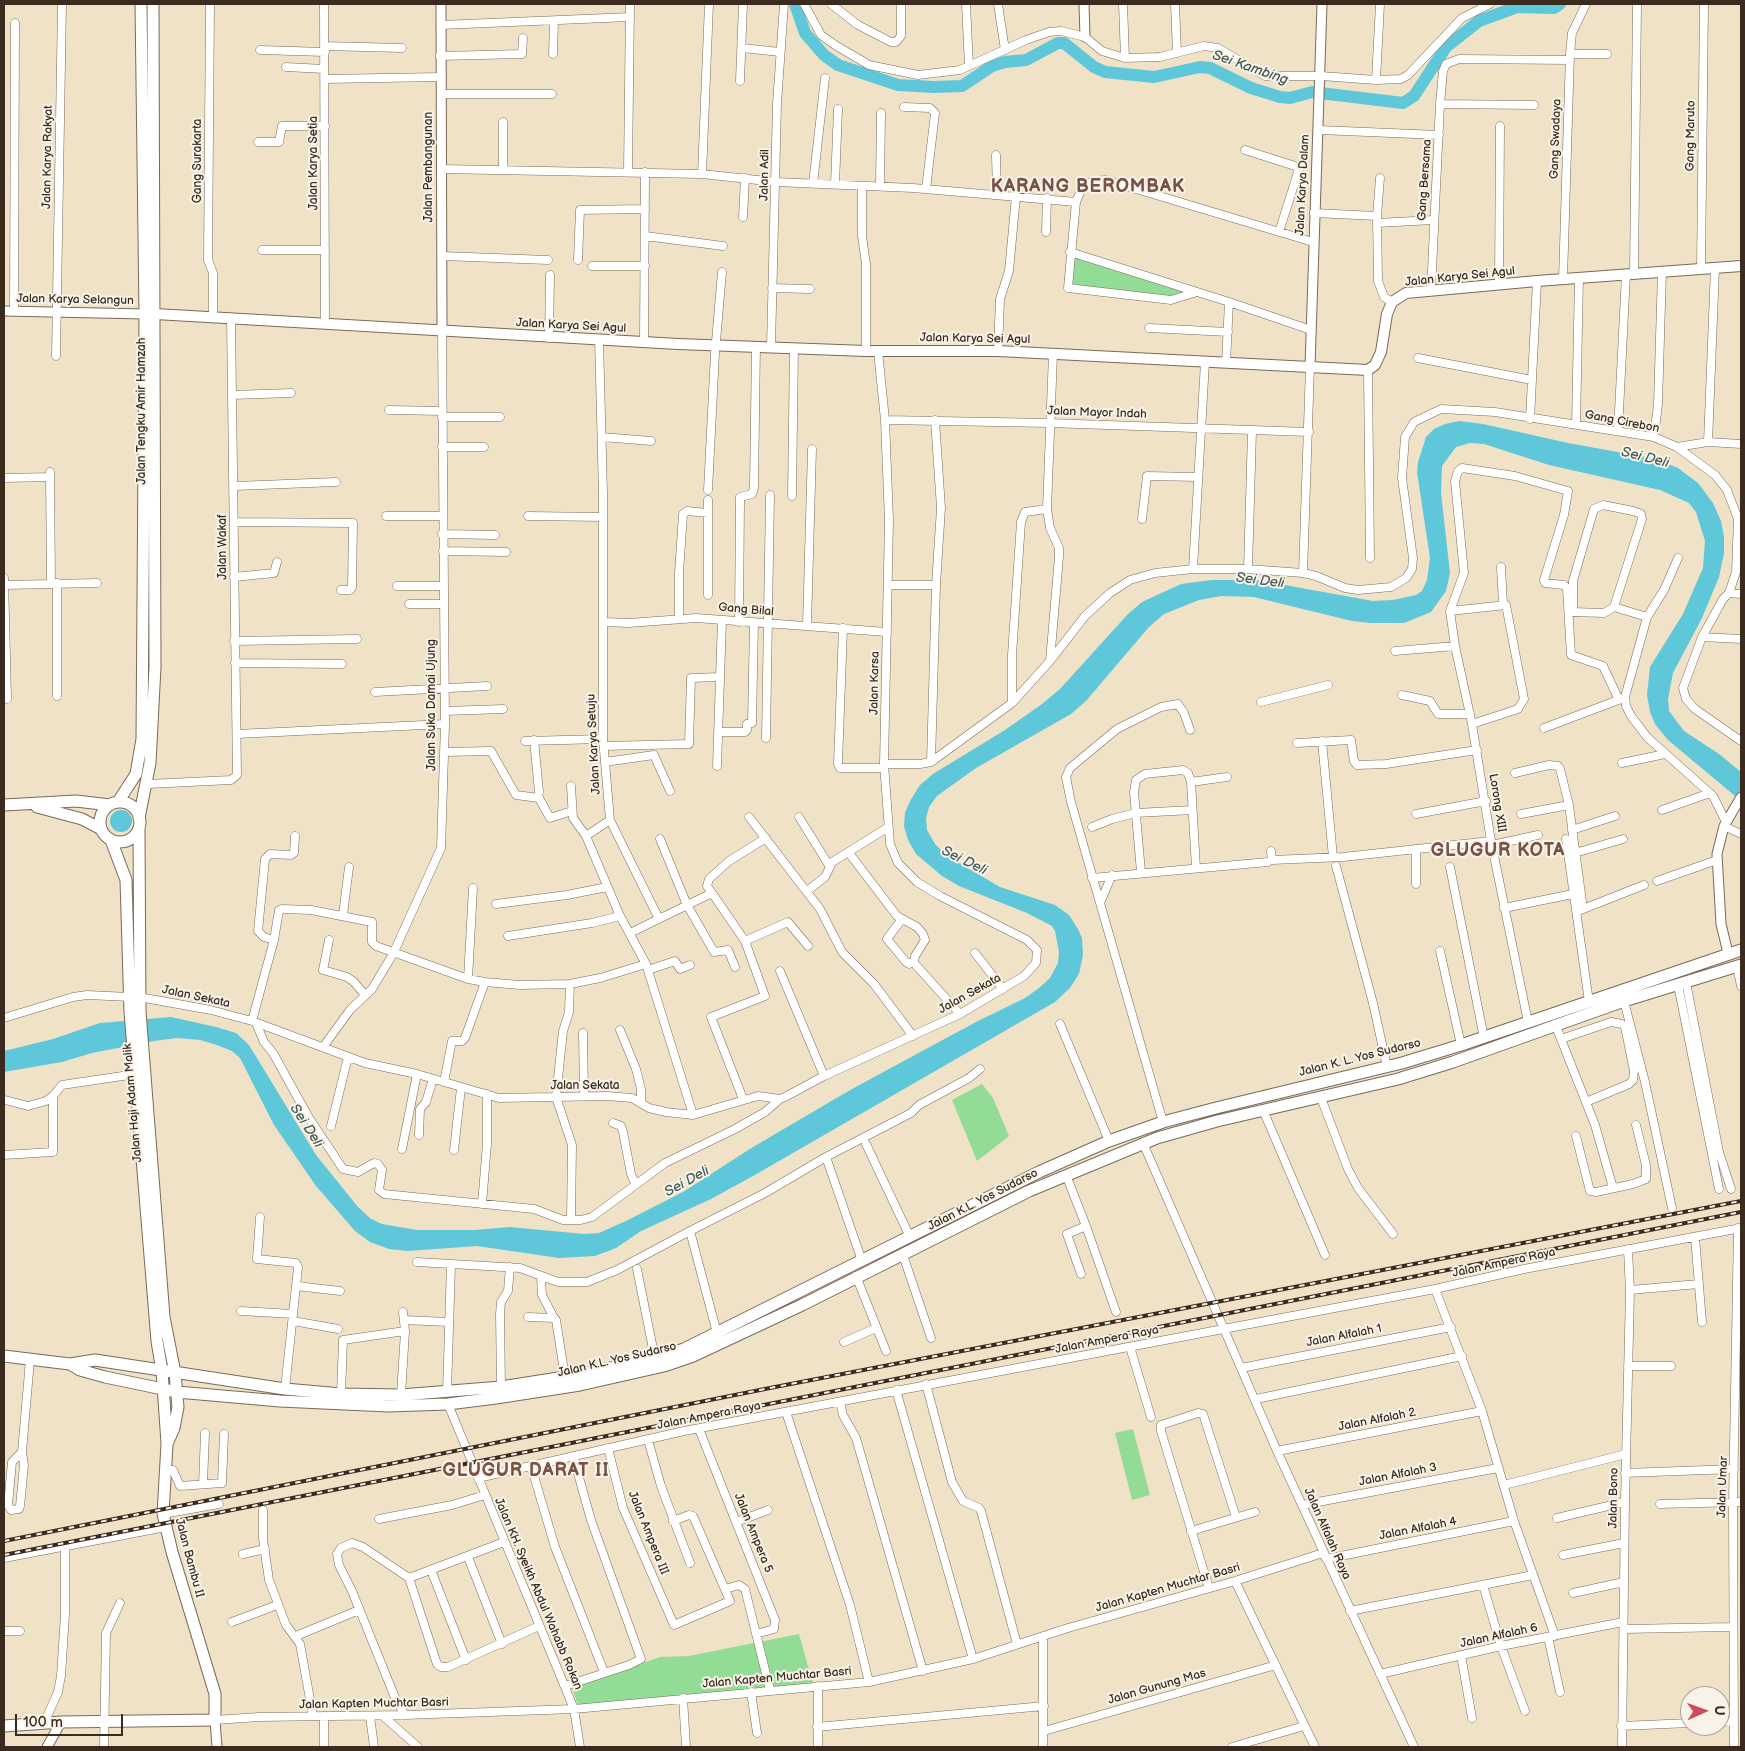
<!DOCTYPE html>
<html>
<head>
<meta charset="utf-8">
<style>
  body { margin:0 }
  #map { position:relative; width:1745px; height:1751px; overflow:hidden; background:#f0e2c6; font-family:"Balsamiq Sans",sans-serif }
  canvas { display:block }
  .frame { position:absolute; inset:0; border:5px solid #3b2a1e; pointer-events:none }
  .north { position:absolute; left:1680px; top:1686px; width:50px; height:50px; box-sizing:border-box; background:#f7f3e8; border:1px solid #aca397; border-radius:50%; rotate:88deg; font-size:14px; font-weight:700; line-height:20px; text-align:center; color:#3b2a1e }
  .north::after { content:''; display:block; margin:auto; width:18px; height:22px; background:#d1495b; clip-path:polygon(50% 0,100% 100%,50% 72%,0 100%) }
  .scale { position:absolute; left:15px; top:1714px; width:108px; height:22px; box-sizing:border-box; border:2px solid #3b2a1e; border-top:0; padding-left:6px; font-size:15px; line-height:18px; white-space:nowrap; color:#3b2a1e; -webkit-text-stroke:4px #f7f3e8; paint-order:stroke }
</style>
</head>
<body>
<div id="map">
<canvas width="1745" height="1751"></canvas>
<div class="frame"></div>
<div class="north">U</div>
<div class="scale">100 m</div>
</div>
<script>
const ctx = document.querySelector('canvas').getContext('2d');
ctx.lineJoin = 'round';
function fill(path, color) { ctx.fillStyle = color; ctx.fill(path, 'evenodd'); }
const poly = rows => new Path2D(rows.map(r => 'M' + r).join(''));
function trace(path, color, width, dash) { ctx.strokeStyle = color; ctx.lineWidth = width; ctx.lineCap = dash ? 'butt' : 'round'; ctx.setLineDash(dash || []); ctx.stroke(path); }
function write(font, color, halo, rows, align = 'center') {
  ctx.font = font + ' "Balsamiq Sans",sans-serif'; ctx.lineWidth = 4; ctx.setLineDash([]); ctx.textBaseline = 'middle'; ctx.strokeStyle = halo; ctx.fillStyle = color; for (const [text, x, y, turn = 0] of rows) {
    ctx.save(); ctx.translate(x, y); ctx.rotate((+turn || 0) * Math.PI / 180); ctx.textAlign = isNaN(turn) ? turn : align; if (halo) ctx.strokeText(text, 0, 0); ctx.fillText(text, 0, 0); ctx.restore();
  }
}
fill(poly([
  [1070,253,1192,291,1177,299,1072,289],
  [982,1084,993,1098,1009,1136,977,1161,952,1100],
  [1133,1429,1150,1495,1132,1500,1115,1433],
  [799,1634,813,1684,578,1705,572,1688,660,1657,689,1656]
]), '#93dc96');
fill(poly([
  [1459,421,1483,424,1568,443,1656,459,1678,468,1698,483,1713,503,1721,521,1724,537,1724,553,1719,577,1702,618,1673,673,1668,699,1669,711,1684,731,1719,754,1741,772,1741,801,1668,740,1655,724,1650,712,1647,695,1650,667,1683,614,1703,568,1705,541,1696,512,1689,503,1660,490,1549,465,1484,444,1470,443,1456,447,1442,466,1441,493,1450,573,1446,591,1431,612,1404,623,1371,623,1352,621,1254,597,1221,596,1199,600,1164,614,1149,627,1086,701,1071,714,976,768,937,796,929,807,926,818,927,830,935,844,947,856,1000,887,1055,905,1069,915,1078,929,1082,938,1083,955,1079,974,1070,988,1055,1002,753,1176,711,1199,641,1231,616,1248,595,1256,559,1258,477,1246,408,1251,389,1249,370,1242,355,1231,316,1186,274,1125,240,1058,232,1051,217,1045,200,1040,177,1038,154,1041,92,1053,62,1062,4,1072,4,1051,53,1039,100,1023,171,1017,216,1027,236,1033,249,1045,316,1155,358,1207,371,1219,382,1224,417,1230,474,1230,510,1227,584,1234,599,1233,626,1221,683,1192,753,1147,852,1089,976,1022,1025,998,1039,988,1050,978,1058,963,1059,952,1055,931,1052,926,1027,913,959,886,942,876,916,854,908,840,904,826,905,813,910,801,920,785,933,774,1005,730,1042,704,1060,689,1128,614,1142,602,1181,584,1212,580,1257,580,1373,601,1393,600,1416,595,1422,591,1427,580,1430,558,1417,472,1418,462,1426,437,1434,429,1445,424],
  '110 821a11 11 0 1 1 22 0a11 11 0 1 1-22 0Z'
]), '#5ec7da');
trace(poly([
  [795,4,805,33,824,55,838,65,898,85,934,87,962,86,992,66,1005,62,1026,60,1058,43,1064,43,1094,67,1105,72,1154,77,1200,67,1210,68,1251,88,1280,97,1290,98,1312,92,1403,103,1414,96,1446,47,1479,21,1517,7,1554,8,1560,4]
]), '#5ec7da', 12);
const minor = poly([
  [210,4,208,260,213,273,213,318],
  [324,4,325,323],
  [804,4,821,35,835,45,869,65,918,75,960,70,1026,40,1049,32,1061,31,1085,37,1102,51,1125,58,1160,57,1204,46,1218,48,1265,76,1321,76,1376,80,1401,79,1408,75,1462,18,1490,4],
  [831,4,858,25,891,42,896,42,901,36,901,4],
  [966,4,969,66],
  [998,4,1005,50],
  [1123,4,1125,58],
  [1175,4,1177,53],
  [441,25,630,17],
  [325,46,402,48],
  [742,48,780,52],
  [260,50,325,52],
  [553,54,554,21],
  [1570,54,1607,54],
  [440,56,522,54,523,38],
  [286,67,324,69],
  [325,79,440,77],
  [1376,80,1380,4],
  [740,81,743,4],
  [441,94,552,94],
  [1440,104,1534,105],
  [904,107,930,108,935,113,926,189],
  [1319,130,1439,135],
  [258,142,279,142,282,126,325,126],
  [1245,150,1295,166,1299,169,1279,232],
  [996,155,997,194],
  [441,169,702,174,776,182,913,188,1076,202],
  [503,169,503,122],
  [628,171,630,4],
  [702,174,709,4],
  [1380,178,1377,216,1378,281,1384,297,1392,302],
  [813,184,825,78],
  [835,184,838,109],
  [862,186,862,236,866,264,866,351],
  [880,186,881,113],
  [1314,213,1377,216],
  [743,217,745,178],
  [1377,223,1433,220],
  [1046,232,1047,198],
  [645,236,723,246],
  [262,250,325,250],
  [1070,252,1229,302,1311,330],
  [442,256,548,260],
  [578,260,580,210,645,209],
  [592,266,645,266],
  [1701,269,1704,4],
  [1634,273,1637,4],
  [1563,279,1570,54,1572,33,1586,4],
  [1499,284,1500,126],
  [772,288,810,289],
  [1431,291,1440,104,1443,71,1446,64,1459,59,1570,60],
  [1197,292,1171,300,1068,288,1076,202,1083,186,1093,181,1106,180,1313,242],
  [14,311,15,23],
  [1149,328,1228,332],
  [549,338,550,275],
  [599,339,603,494,603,739,610,820,586,836,620,916,646,964,693,1115],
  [644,342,645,172],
  [771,346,777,104,784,4],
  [998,351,1000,299,1009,271,1016,196],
  [56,356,62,4],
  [1418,358,1532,380],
  [1226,363,1229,302],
  [1368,370,1370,558],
  [232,395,291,393],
  [389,410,442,411],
  [442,417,500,417],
  [1530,419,1537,281],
  [885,420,1049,423,1309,432],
  [1576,424,1579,278],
  [1618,431,1626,274],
  [602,437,651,441],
  [1654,437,1658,404,1662,271],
  [1708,442,1715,268],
  [442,447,484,447],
  [1677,447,1708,442,1741,444],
  [50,472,51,584],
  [4,478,50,477],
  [235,486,336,482],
  [708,490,715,353,722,272],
  [792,496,794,348],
  [386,516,443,516],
  [528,516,603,517],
  [1142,519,1147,476,1198,477],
  [234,522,353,523,352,587,350,590,341,590],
  [442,534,495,535],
  [443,551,506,552],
  [1678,558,1664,590,1647,617,1625,697,1626,706,1631,716,1647,737,1713,796,1726,822],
  [1501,567,1503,604],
  [1193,569,1205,362],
  [1248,569,1252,431],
  [1303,573,1310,367],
  [234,577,274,573,277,562],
  [4,578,7,699],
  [57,583,57,696],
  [4,585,97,583],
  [888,585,936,585],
  [397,586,443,586],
  [1729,593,1741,594],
  [708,595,708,500],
  [409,604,444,604],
  [1614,607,1642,519,1641,514,1633,511,1603,505,1594,509,1573,581,1573,612,1604,613,1614,607,1647,617],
  [1450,611,1455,646,1472,724,1491,841,1528,1022],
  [679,617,679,573,683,514,687,511,708,513],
  [604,622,629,623,696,618,887,632],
  [739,622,740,500,740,497,752,494,754,488,756,346],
  [807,625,812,449],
  [843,628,838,764,840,768,884,768],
  [1702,637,1741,639],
  [234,641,357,639],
  [1395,651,1455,646],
  [1050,661,1059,557,1059,548,1050,528,1047,509,1053,354],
  [235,663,342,664],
  [375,692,487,686],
  [1402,695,1430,701,1438,714,1470,714],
  [1261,702,1328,685],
  [1012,703,1012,655,1021,522,1025,512,1047,509],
  [445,711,503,709],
  [1472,724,1518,709,1524,699,1506,605,1450,611,1464,573,1455,481,1458,471,1462,468,1515,476,1568,491,1564,515,1544,580,1545,583,1564,585,1567,588,1571,655,1603,666,1619,700],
  [1544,728,1621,699],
  [719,732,745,732,747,730,747,724,752,723,754,623],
  [237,734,445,724],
  [766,738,770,495],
  [534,740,539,792],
  [525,741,603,739],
  [1322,741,1333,857],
  [1297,743,1351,740,1354,761,1357,765,1386,764,1477,750],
  [604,746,689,744,691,678,720,677],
  [444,752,491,751,516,795,539,798,550,818,572,811],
  [605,762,654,755,670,791],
  [931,762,936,585,941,508,935,420],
  [1622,763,1665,754],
  [884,764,920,764,931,762,1012,703,1050,661,1085,616,1110,593,1130,580,1155,573,1193,569,1248,569,1303,573,1316,576,1345,588,1358,590,1391,587,1406,578,1412,569,1413,558,1402,478,1405,437,1414,422,1441,409,1495,412,1654,437,1677,447,1715,475,1727,490,1738,519,1736,572,1729,593,1723,599,1702,637,1683,688,1686,699,1695,709,1741,741],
  [717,766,722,620],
  [1515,773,1549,765,1558,766,1560,769,1569,805,1583,909],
  [148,784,231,780,237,775,231,319],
  [571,786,573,818,586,836],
  [1662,810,1710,793],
  [1416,814,1486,801],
  [1521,814,1569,805],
  [749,817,820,909,842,952,874,984,913,1036],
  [799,817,830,867,825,877,807,891],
  [610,820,659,919],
  [1724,826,1741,834],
  [1092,827,1112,819,1136,813,1192,810],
  [1572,830,1615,816],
  [660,839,687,905,714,952,728,950,735,967],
  [1566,839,1589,1002],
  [1492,845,1538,835],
  [1271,851,1272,860,1343,857,1491,841],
  [849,853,897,916,917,927,923,934,925,940,915,956,914,963,960,1014],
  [1575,853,1623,839],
  [829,864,887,828],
  [1336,866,1373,1003,1387,1067],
  [1450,867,1484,1038],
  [1196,868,1191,782,1227,777],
  [1141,872,1134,792,1136,780,1145,774,1183,770,1188,773,1191,782],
  [1092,878,1268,862],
  [1657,881,1717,860],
  [1416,884,1416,849],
  [712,893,707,886,709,879,729,861,766,838],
  [1100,903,1112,875],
  [496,904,567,895,607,887],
  [1504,908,1573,894],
  [1578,911,1644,885],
  [343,915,349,867],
  [902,919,887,939,906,962,909,964,914,961],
  [630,933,712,893,745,941,765,996,711,1017,743,1099],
  [508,936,592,923,620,916],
  [274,940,264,937,258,931,265,859,270,854,291,855,294,853,295,836],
  [329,940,323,970,347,977,354,982,365,995],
  [745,941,788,922,808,946],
  [1440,951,1461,1045],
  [975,953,1003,989],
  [1737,966,1741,986],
  [648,970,675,961,680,969,690,965],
  [780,971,824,1076],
  [468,979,473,888],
  [1686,982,1719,1152,1731,1189],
  [570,984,569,1012,563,1031,556,1097,572,1145,571,1220],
  [1678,985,1719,1189],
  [139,997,211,1010,252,1021,365,1063,417,1074,499,1098,607,1096,632,1098,649,1108,666,1112,693,1115,758,1096,780,1099,785,1097,824,1076,960,1014,1024,976,1036,963,1037,950,1027,940,940,896,917,882,898,863,890,844,884,764,889,520,885,420,878,351],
  [1624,1001,1645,1082,1672,1208],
  [4,1018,73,997,87,995,130,997],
  [252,1021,274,940,279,910,282,909,311,910,372,922,372,942,376,946,468,979,485,982,520,985,570,984,600,978,646,964],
  [256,1023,264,1042,273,1053,309,1118,343,1169,358,1172,374,1163,378,1164,382,1170,379,1190,384,1194,534,1209,563,1220,581,1220,592,1217,665,1163,735,1129,765,1112,780,1099],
  [1060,1024,1109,1141],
  [1555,1024,1595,1125,1613,1188],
  [620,1030,636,1069,641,1089,641,1103],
  [583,1033,584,1096],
  [1561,1039,1611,1022,1622,1024,1625,1027,1634,1071,1633,1080,1629,1084,1586,1102],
  [323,1047,350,1010,372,989,393,954,441,848,445,724,442,329],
  [444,1082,452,1041,462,1041,465,1038,485,982],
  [1321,1098,1348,1169,1358,1188,1393,1234],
  [5,1100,28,1106,46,1101,53,1096],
  [1263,1110,1325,1255],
  [1163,1122,1071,802,1066,777,1070,768,1117,729,1161,707,1178,704,1184,713,1190,730],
  [613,1123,621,1126,623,1132,631,1174,635,1183],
  [331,1126,348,1057],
  [419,1135,420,1109,426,1102,433,1079],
  [1576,1136,1590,1191,1596,1192,1633,1184,1646,1179,1646,1165,1636,1125],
  [1143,1143,1277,1451,1414,1747],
  [866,1144,910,1237],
  [402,1149,417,1074],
  [454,1150,461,1088],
  [4,1155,53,1152,53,1096,62,1085,136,1074],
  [826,1157,911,1113,919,1105,969,1078,980,1069],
  [1066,1175,1086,1226,1116,1312],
  [482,1204,487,1144,487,1094],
  [260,1217,257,1259,296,1263,298,1267,285,1389],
  [690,1231,765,1193,826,1157,862,1261],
  [1695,1237,1702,1322],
  [903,1255,931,1338],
  [417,1262,520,1268,558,1282,587,1282,617,1270,690,1231,717,1333],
  [637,1269,655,1359],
  [1081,1274,1067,1234,1086,1226],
  [856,1276,886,1351],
  [541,1277,542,1295,554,1318],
  [296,1286,340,1291],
  [1435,1289,1482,1411,1514,1521,1555,1636],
  [1630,1290,1699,1284],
  [241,1311,293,1314],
  [528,1317,554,1318,556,1320,565,1377],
  [404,1320,448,1322],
  [293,1321,338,1329],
  [844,1342,876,1328],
  [1130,1347,1151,1417],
  [1628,1366,1671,1366],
  [1241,1368,1451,1327],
  [926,1384,952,1482,963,1501,979,1508,981,1511,1017,1644],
  [501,1387,500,1314,501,1302,508,1291,510,1267],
  [896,1390,973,1659],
  [447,1392,451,1265],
  [341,1394,343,1340,405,1331],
  [401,1395,405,1331,403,1312],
  [1256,1399,1462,1356],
  [840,1402,843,1415,856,1438,923,1671],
  [448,1404,574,1709,580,1747],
  [786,1412,850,1605,869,1682],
  [699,1429,775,1620,774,1629,756,1634],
  [648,1440,661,1486,690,1563],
  [608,1448,623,1508,674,1625,730,1601,693,1516,689,1515,673,1521],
  [1277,1451,1482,1411],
  [22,1452,12,1462,8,1505,11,1510,19,1509,20,1506,24,1465,22,1452,30,1360],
  [531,1466,555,1547,604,1672],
  [166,1470,173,1470,180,1486,222,1483,224,1434],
  [1625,1473,1734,1469],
  [478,1478,684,1431,1435,1289,1524,1269,1741,1228],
  [203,1484,205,1433],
  [1504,1485,1626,1454],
  [1660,1504,1741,1502],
  [1302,1505,1498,1468],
  [263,1510,263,1539,269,1580,286,1625,300,1644,313,1716],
  [163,1514,219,1504],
  [1557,1518,1625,1502],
  [379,1519,452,1505,485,1495],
  [736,1522,768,1510],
  [1191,1531,1255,1512],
  [243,1554,265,1549],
  [1563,1555,1624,1543],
  [468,1557,502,1644],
  [4,1558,166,1527],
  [1326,1559,1514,1521],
  [431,1570,466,1660],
  [409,1578,437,1664,441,1667,448,1667,539,1626],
  [1235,1581,1315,1747],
  [1483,1585,1501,1646,1525,1711],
  [1209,1588,1161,1431,1161,1425,1198,1413,1203,1414,1236,1517],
  [725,1589,739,1585,745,1589,770,1690],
  [1573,1593,1624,1582],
  [1350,1611,1533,1575],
  [232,1622,277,1605],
  [1624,1629,1732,1627],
  [4,1631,20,1631],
  [296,1636,359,1610],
  [1548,1637,1560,1692],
  [1461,1655,1472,1718],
  [1380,1674,1501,1646,1623,1622],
  [565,1686,629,1665,641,1659,591,1520,573,1456],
  [818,1686,818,1747],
  [751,1692,757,1733],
  [683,1698,686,1747],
  [405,1715,396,1700,352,1591,339,1565,337,1554,341,1548,352,1543,363,1547,409,1578,504,1542],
  [324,1716,324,1747],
  [370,1716,374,1747],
  [383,1716,418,1747],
  [215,1720,259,1717,405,1715,574,1709,869,1682,973,1659,1068,1628,1235,1581,1323,1553],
  [1720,1722,1734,1721],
  [44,1723,58,1692,61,1676,65,1614,65,1546],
  [1621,1726,1690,1723],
  [817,1727,1044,1706],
  [1044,1731,1276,1665],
  [104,1747,106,1633,120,1603],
  [1043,1747,1043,1637],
  [1232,1747,1304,1726],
  [1622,1747,1625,1502,1630,1291,1628,1249],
  [1734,1747,1733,1502,1738,1228]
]);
const tertiary = poly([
  [441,4,442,329],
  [1084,4,1085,37],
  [4,311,145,314],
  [1310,367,1322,4],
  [1728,953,1721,924,1717,854,1724,826,1741,797],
  [215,1720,217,1747],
  [47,1747,61,1722]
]);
const secondary = poly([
  [155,314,678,344,866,351,998,351,1368,370,1375,365,1381,352,1387,314,1392,302,1406,293,1537,281,1741,266]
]);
const primary = poly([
  [118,802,136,774,142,739,145,314,141,4],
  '100 822a20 20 0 1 1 40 0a20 20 0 1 1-40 0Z',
  [4,805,76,801,110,805],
  [37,807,82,819,101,829],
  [139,818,150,763,155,667,153,4],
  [111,840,126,880,130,1012,157,1341,162,1371,167,1443],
  [4,1356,70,1364,95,1360,285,1389,341,1394,401,1395,501,1387,565,1377,655,1359,684,1349,1039,1172,1109,1141,1163,1122,1216,1108,1402,1063,1461,1045,1741,950],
  [70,1364,80,1370,105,1377,177,1392,280,1401,388,1406,448,1404,496,1398,580,1385,664,1366,693,1356,802,1305,1029,1191,1157,1138,1217,1121,1398,1079,1453,1062,1624,1001,1741,965],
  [4,1726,61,1722,215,1720,215,1694,172,1552,163,1514,167,1444,174,1428,178,1407,175,1373,164,1317,140,1012,139,829]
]);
trace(minor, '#7a6a59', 9);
trace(tertiary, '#7a6a59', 11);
trace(secondary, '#7a6a59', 12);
trace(primary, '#7a6a59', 13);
trace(minor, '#fff', 8);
trace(tertiary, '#fff', 9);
trace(secondary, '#fff', 10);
trace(primary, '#fff', 11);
const rail = poly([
  [4,1541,775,1387,1741,1201],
  [4,1555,1741,1212]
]);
trace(rail, '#3b2a1e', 4);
trace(rail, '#f7f3e8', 2, [5.5]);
write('12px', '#3b2a1e', '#f7f3e8', [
  ["Gang Maruto",1691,136,-89],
  ["Gang Swadaya",1556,139,-88],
  ["Jalan Karya Rakyat",48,157,-89],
  ["Gang Surakarta",198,161,-90],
  ["Jalan Karya Setia",314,163,-90],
  ["Jalan Pembangunan",429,167,-90],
  ["Jalan Adil",765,175,-89],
  ["Gang Bersama",1425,180,-86],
  ["Jalan Karya Dalam",1303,185,-87],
  ["Jalan Karya Sei Agul",1460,277,-6],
  ["Jalan Karya Selangun",75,300,1],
  ["Jalan Karya Sei Agul",571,326,3],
  ["Jalan Karya Sei Agul",975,339,1],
  ["Jalan Tengku Amir Hamzah",142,411,-90],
  ["Jalan Mayor Indah",1097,413,2],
  ["Gang Cirebon",1622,422,11],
  ["Jalan Wakaf",223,547,-90],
  ["Gang Bilal",746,610,5],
  ["Jalan Karsa",875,683,-89],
  ["Jalan Suka Damai Ujung",432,705,-90],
  ["Jalan Karya Setuju",594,744,-93],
  ["Lorong XIII",1497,803,81],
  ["Jalan Sekata",970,994,-29],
  ["Jalan Sekata",196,997,12],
  ["Jalan K. L. Yos Sudarso",1360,1058,-14],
  ["Jalan Sekata",585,1086],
  ["Jalan Haji Adam Malik",133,1103,-95],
  ["Jalan K.L. Yos Sudarso",983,1200,-27],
  ["Jalan Ampera Raya",1504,1263,-12],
  ["Jalan Alfalah 1",1344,1336,-11],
  ["Jalan Ampera Raya",1107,1340,-11],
  ["Jalan K.L. Yos Sudarso",617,1360,-13],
  ["Jalan Ampera Raya",709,1416,-11],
  ["Jalan Alfalah 2",1377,1420,-11],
  ["Jalan Alfalah 3",1398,1475,-11],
  ["Jalan Umar",1723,1487,-88],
  ["Jalan Bono",1614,1498,-89],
  ["Jalan Alfalah 4",1418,1529,-11],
  ["Jalan Ampera III",648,1533,68],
  ["Jalan Ampera 5",753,1533,68],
  ["Jalan Alfalah Raya",1327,1534,66],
  ["Jalan Bambu II",189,1558,75],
  ["Jalan Kapten Muchtar Basri",1168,1588,-16],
  ["Jalan KH. Syeikh Abdul Wahabb Rokan",538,1594,67],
  ["Jalan Alfalah 6",1499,1636,-12],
  ["Jalan Kapten Muchtar Basri",777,1678,-5],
  ["Jalan Gunung Mas",1157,1687,-16],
  ["Jalan Kapten Muchtar Basri",374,1704,-1]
]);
write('italic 14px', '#465956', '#f7f3e8', [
  ["Sei Kambing",1250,68,19],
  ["Sei Deli",1645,458,14],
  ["Sei Deli",1260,581,7],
  ["Sei Deli",964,861,26],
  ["Sei Deli",306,1126,57],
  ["Sei Deli",687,1182,-29]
]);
ctx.letterSpacing = '1px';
write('bold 18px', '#785247', '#f7f3e8', [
  ["KARANG BEROMBAK",1088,187],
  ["GLUGUR KOTA",1498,851],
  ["GLUGUR DARAT II",526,1471]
]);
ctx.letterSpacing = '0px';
</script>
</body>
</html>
